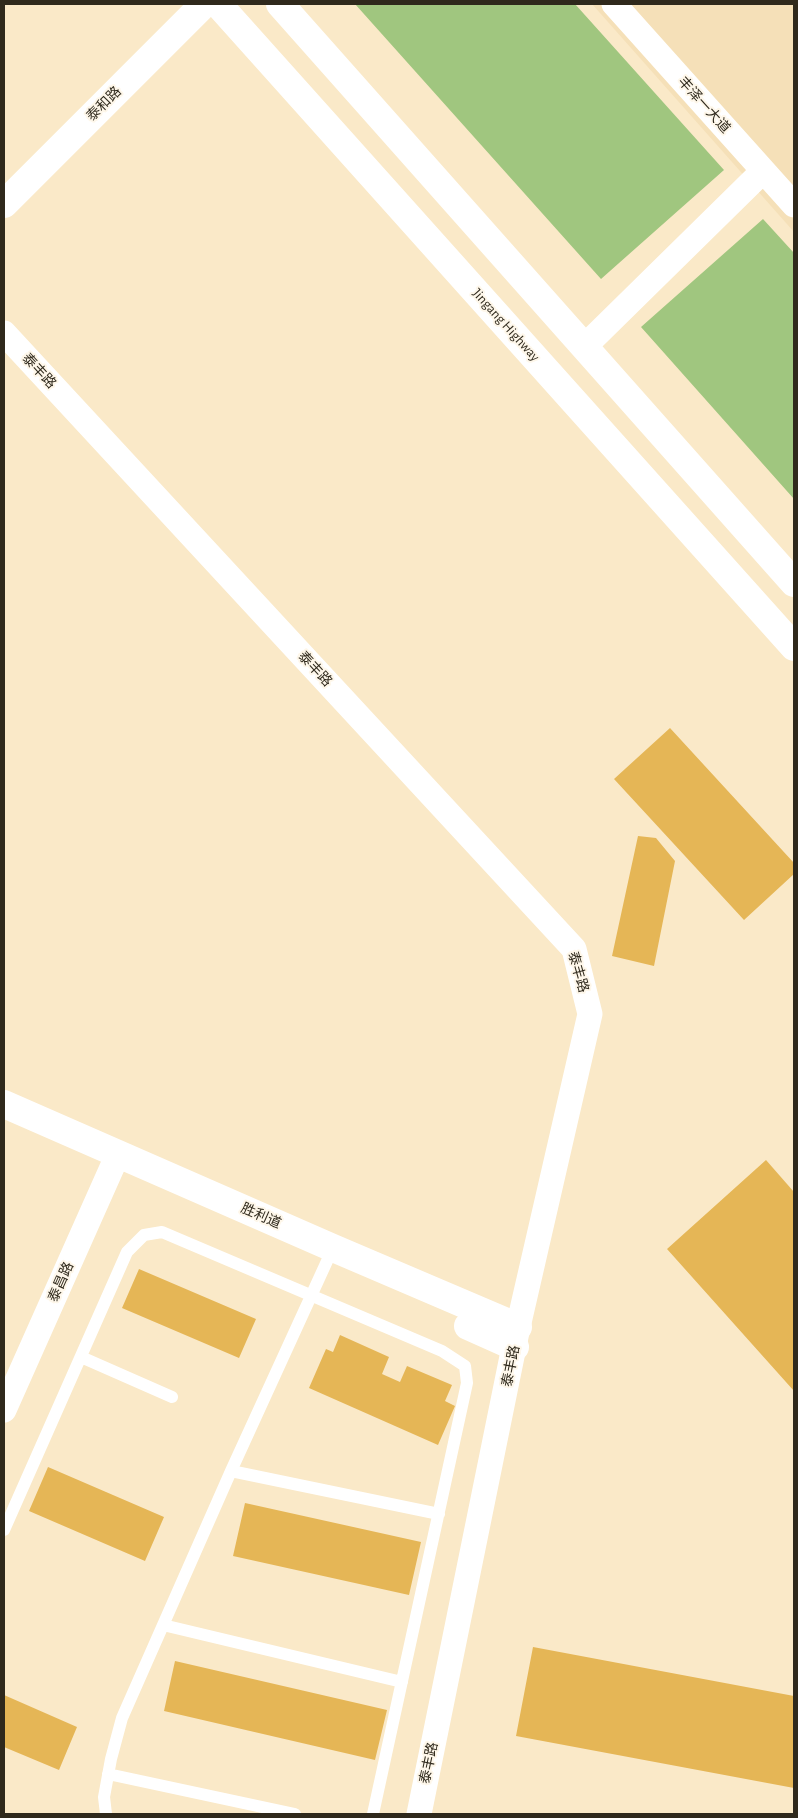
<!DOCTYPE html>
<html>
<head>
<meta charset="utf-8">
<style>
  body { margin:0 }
  #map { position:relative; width:798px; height:1818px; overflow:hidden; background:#fae9c8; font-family:"Alegreya Sans",sans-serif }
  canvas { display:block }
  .frame { position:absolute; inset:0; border:5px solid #2f291c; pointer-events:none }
</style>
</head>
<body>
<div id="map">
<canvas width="798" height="1818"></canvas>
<div class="frame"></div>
</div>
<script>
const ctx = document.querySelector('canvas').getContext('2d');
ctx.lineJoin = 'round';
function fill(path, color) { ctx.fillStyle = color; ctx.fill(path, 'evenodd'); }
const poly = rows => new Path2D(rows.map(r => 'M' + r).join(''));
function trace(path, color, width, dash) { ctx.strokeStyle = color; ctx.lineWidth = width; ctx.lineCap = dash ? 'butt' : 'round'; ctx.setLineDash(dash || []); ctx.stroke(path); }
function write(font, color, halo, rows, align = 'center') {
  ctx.font = font + ' "Alegreya Sans","Noto Sans SC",sans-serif'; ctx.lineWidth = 4; ctx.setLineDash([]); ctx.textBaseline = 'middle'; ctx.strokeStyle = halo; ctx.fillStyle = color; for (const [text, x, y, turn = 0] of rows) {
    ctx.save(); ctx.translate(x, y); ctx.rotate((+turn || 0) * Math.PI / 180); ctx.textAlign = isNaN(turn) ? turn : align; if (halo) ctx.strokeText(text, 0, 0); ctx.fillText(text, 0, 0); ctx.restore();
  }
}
fill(poly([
  [592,4,794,4,794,232]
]), '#f5e0b8');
fill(poly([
  [355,4,575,4,724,170,601,279],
  [763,219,794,253,794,499,641,327]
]), '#a0c67f');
fill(poly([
  [670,728,794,863,794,874,744,920,614,779],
  [638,836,656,838,675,861,654,966,612,956],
  [766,1160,794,1192,794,1391,667,1249],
  [139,1269,256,1319,239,1358,122,1308],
  [340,1335,389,1357,382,1374,400,1382,407,1366,452,1385,445,1401,455,1406,438,1445,309,1388,326,1349,333,1352],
  [48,1467,164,1517,145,1561,29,1511],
  [245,1503,421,1542,409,1595,233,1556],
  [533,1647,794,1696,794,1788,516,1736],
  [175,1661,387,1710,375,1760,164,1711],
  [4,1695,77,1727,59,1770,4,1747]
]), '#e5b656');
trace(poly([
  [81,1357,172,1397],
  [231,1471,439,1514],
  [4,1530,127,1252,144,1235,162,1232,442,1351,465,1366,467,1383,373,1814],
  [163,1625,402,1682],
  [108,1774,295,1814],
  [106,1814,104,1797,111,1759,122,1718,231,1471,333,1248]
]), '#fff', 12);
trace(poly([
  [614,4,794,205],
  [4,333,574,949,590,1014,518,1327,419,1814],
  [584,347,763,171],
  [4,1410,118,1154]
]), '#fff', 25);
trace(poly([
  [4,204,204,4],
  [4,1104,333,1248,518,1327],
  [468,1326,515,1347]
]), '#fff', 28);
trace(poly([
  [218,4,794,647],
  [280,4,794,583]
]), '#fff', 28);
write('14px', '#2f291c', '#fef7ea', [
  ["泰和路",104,104,-45],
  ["丰泽一大道",704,105,48],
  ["Jingang Highway",506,325,48],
  ["泰丰路",39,371,47],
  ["泰丰路",315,669,47],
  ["泰丰路",578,972,74],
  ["胜利道",261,1216,24],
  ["泰昌路",61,1282,-66],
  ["泰丰路",511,1366,-79],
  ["泰丰路",429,1763,-78]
]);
</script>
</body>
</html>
